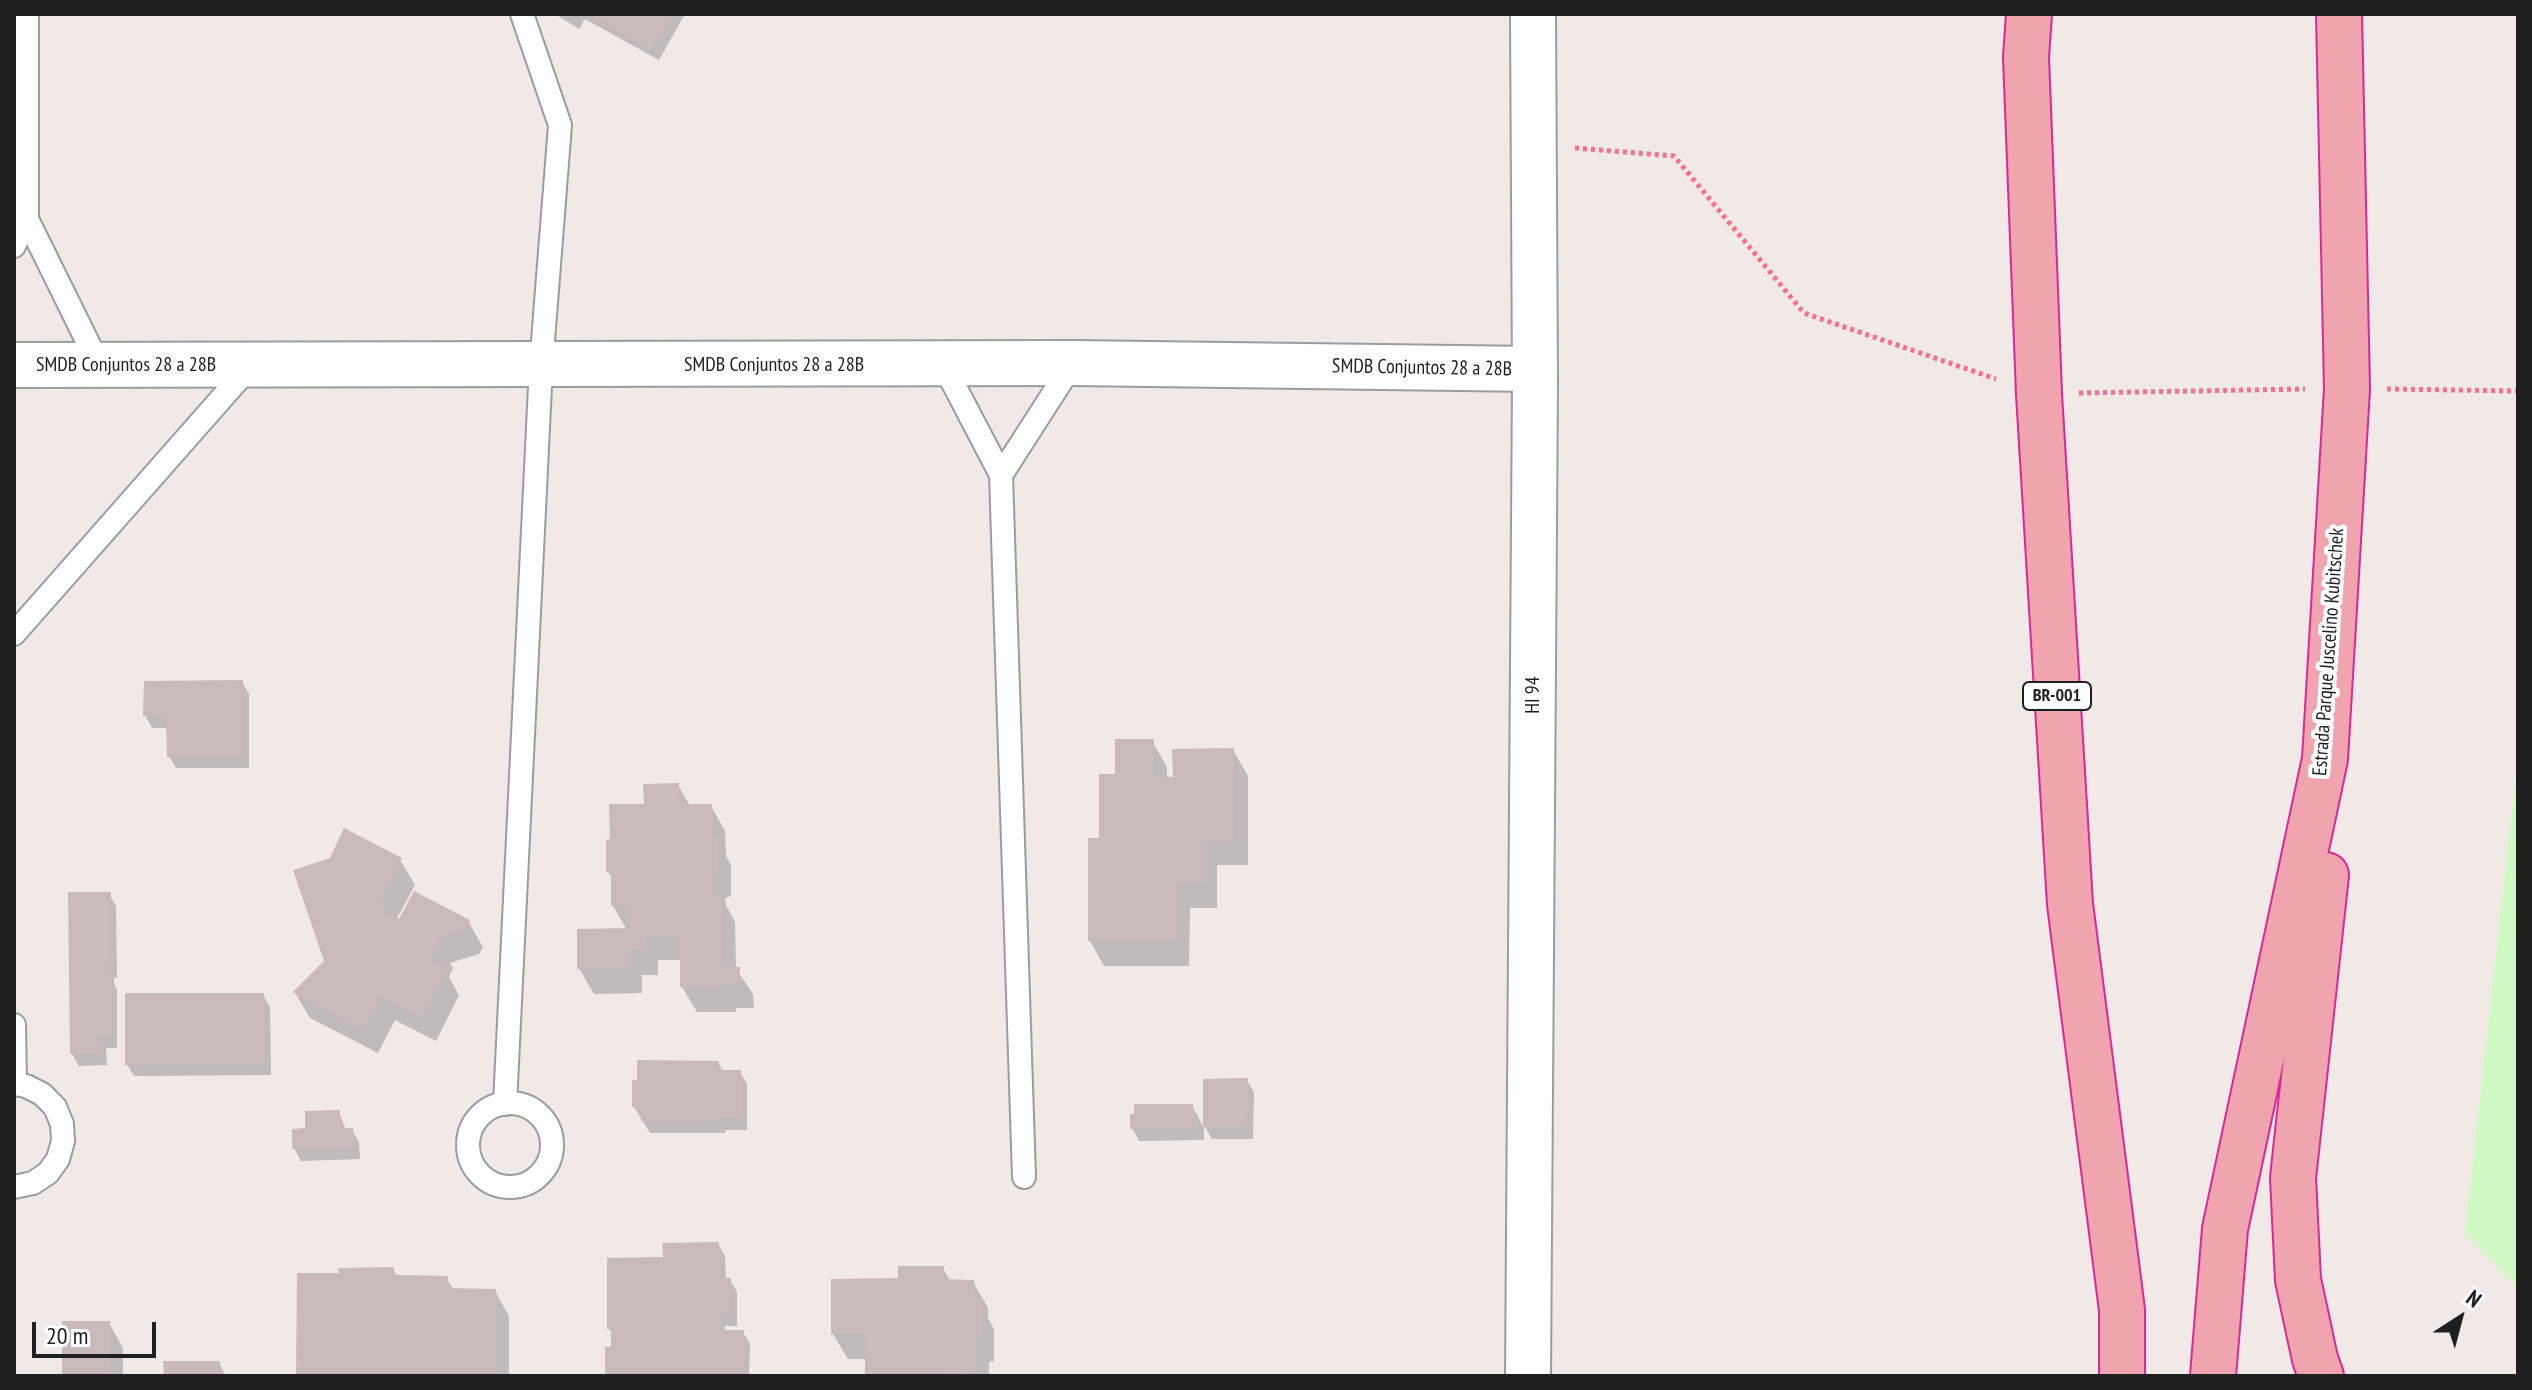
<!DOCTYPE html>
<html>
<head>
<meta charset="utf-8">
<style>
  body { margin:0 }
  #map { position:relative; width:2532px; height:1390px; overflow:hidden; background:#f0e9e6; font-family:"PT Sans Narrow",sans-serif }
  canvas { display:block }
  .frame { position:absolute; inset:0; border:16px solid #1f1f1f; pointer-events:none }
  .north { position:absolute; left:2420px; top:1278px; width:80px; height:80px; -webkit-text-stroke:6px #fff; paint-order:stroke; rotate:36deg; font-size:22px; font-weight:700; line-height:32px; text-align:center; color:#1f1f1f }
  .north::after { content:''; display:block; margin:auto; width:28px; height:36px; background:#1f1f1f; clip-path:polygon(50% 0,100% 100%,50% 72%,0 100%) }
  .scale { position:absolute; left:32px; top:1322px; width:124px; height:36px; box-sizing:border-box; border:4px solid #1f1f1f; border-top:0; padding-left:10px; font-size:24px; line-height:28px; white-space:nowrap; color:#1f1f1f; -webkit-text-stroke:6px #fff; paint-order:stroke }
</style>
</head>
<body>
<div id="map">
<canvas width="2532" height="1390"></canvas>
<div class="frame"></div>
<div class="north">N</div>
<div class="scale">20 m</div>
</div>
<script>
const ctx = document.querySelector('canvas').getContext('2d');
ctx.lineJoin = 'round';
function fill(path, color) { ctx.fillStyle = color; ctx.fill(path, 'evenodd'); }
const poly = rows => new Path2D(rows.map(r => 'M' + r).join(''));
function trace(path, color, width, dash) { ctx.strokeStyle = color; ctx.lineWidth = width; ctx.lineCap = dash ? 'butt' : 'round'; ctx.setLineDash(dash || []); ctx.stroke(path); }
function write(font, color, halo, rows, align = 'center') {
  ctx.font = font + ' "PT Sans Narrow",sans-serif'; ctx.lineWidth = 8; ctx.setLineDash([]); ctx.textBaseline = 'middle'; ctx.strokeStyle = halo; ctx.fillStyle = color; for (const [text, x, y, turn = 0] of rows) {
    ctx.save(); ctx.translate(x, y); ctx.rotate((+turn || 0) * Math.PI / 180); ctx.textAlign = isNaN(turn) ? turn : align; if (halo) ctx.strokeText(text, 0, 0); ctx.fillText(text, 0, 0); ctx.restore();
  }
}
fill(poly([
  [2518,756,2518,1288,2465,1233]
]), '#d0f9c4');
fill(poly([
  [555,14,685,14,659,60,585,19,579,29],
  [242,682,249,694,249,768,176,768,169,756,168,728,152,728,145,715],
  [1152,741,1167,767,1167,779,1175,779,1233,750,1248,776,1248,865,1217,865,1217,908,1190,908,1189,966,1104,966,1090,941,1117,776],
  [678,785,690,806,711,806,725,831,726,856,731,865,731,896,725,898,726,905,735,922,736,969,753,994,754,1008,736,1008,736,1012,697,1012,682,987,682,960,658,960,658,975,642,975,642,993,594,994,579,968,627,930,613,906,613,879,608,872,646,806],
  [400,860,415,885,396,920,468,921,483,947,479,954,450,963,453,968,449,977,459,995,436,1041,395,1020,378,1053,310,1018,295,993,326,962],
  [109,894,116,906,117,978,114,978,114,984,117,989,117,1048,106,1048,107,1065,79,1066,72,1054],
  [263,995,270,1007,271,1075,134,1076,127,1064],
  [718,1063,723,1072,740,1072,747,1084,747,1130,726,1130,725,1133,650,1133,634,1107],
  [1247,1080,1254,1092,1253,1139,1212,1139,1205,1127],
  [1192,1106,1204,1128,1204,1140,1139,1141,1132,1128],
  [339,1112,346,1130,352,1130,359,1142,360,1159,301,1161,294,1148,307,1130],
  [718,1244,725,1256,726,1280,730,1280,737,1292,737,1326,725,1326,725,1332,743,1332,750,1344,749,1376,607,1376,613,1349,613,1335,609,1329,665,1259],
  [943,1268,950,1281,973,1282,988,1308,988,1318,994,1329,994,1361,989,1362,989,1376,867,1376,867,1359,848,1359,833,1334,900,1280],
  [393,1270,398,1278,446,1278,454,1290,495,1291,509,1316,509,1376,298,1376,341,1275],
  [109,1323,123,1348,123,1376,64,1376],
  [219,1363,226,1376,166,1376]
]), '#0003');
fill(poly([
  [589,14,672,14,652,49],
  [243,680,243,757,167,757,166,716,143,716,144,681],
  [1115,739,1154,739,1153,776,1173,777,1172,749,1234,748,1234,841,1204,841,1204,883,1176,883,1176,941,1088,941,1088,838,1099,838,1099,774,1115,774],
  [679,783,679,804,712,804,712,837,717,838,718,871,712,873,713,895,722,895,723,967,740,967,740,983,723,983,723,987,680,987,680,935,645,935,645,950,628,951,629,968,577,969,577,929,628,928,628,906,611,906,611,872,606,872,606,840,610,839,609,804,644,804,643,784],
  [344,828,402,858,380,899,385,913,399,919,414,891,470,920,465,929,435,939,440,941,430,960,446,968,421,1017,380,996,363,1029,293,992,324,961,293,870,330,858],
  [68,892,111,892,111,967,108,967,108,975,111,975,112,1036,100,1036,101,1054,70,1054],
  [125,993,264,993,265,1063,125,1065],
  [637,1060,719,1061,719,1070,741,1070,741,1119,720,1118,719,1121,641,1121,641,1108,632,1107,632,1080,637,1080],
  [1248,1078,1247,1127,1203,1127,1203,1079],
  [1134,1104,1193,1104,1193,1114,1198,1114,1198,1128,1130,1129,1130,1114,1134,1114],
  [340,1110,340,1128,353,1128,354,1147,292,1149,292,1129,305,1128,305,1111],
  [719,1242,720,1278,731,1278,731,1314,719,1314,720,1330,744,1330,744,1376,605,1376,605,1347,611,1347,611,1329,607,1329,607,1258,663,1257,662,1243],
  [898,1266,944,1266,943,1279,974,1280,975,1301,981,1301,981,1336,976,1337,976,1372,939,1373,939,1376,865,1376,865,1334,831,1334,831,1279,898,1278],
  [394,1267,395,1285,396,1275,448,1276,447,1288,496,1289,496,1376,296,1376,297,1273,339,1273,338,1268],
  [62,1321,110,1321,109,1376,62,1376],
  [163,1361,220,1361,220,1376,164,1376]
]), '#c8bab9');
const service = poly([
  [27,219,27,14],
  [14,246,27,219,100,367],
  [943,364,1001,475,1024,1177],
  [1001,475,1073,363],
  [14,634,251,365],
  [14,1025,15,1084],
  [14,1084,26,1086,42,1094,55,1107,62,1124,63,1141,58,1159,48,1173,33,1183,14,1187],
  '468 1145a42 42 0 1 1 84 0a42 42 0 1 1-84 0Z',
  [505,1104,541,366,560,125,522,14]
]);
const tertiary = poly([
  [14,365,1073,363,1535,369],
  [1528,1376,1535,381,1533,14]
]);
const trunk = poly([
  [2029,14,2026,57,2039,394,2070,904,2122,1310,2122,1376],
  [2213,1376,2225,1229,2325,759,2347,389,2339,14],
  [2321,1376,2315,1359,2298,1280,2293,1178,2326,875]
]);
trace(service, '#9c9c9c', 26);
trace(tertiary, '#9c9c9c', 48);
trace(trunk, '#d9289b', 48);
trace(poly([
  [1575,148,1674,156,1804,313,1996,379],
  [2387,389,2518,391],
  [2079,393,2305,389]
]), '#f86f8b', 5, [4, 4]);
trace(service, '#fff', 22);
trace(tertiary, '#fff', 44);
trace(trunk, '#f0a4ad', 44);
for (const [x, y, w] of [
  [2057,696,68]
]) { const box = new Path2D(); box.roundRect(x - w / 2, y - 14, w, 28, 6); ctx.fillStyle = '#fff'; ctx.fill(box); trace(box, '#1f1f1f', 2); }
write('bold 18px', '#1f1f1f', null, [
  ["BR-001",2057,696]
]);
write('20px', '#1f1f1f', '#fff', [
  ["SMDB Conjuntos 28 a 28B",126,365],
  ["SMDB Conjuntos 28 a 28B",774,365],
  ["SMDB Conjuntos 28 a 28B",1422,368,1],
  ["Estrada Parque Juscelino Kubitschek",2329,652,-86],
  ["HI 94",1533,695,-90]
]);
</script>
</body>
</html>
